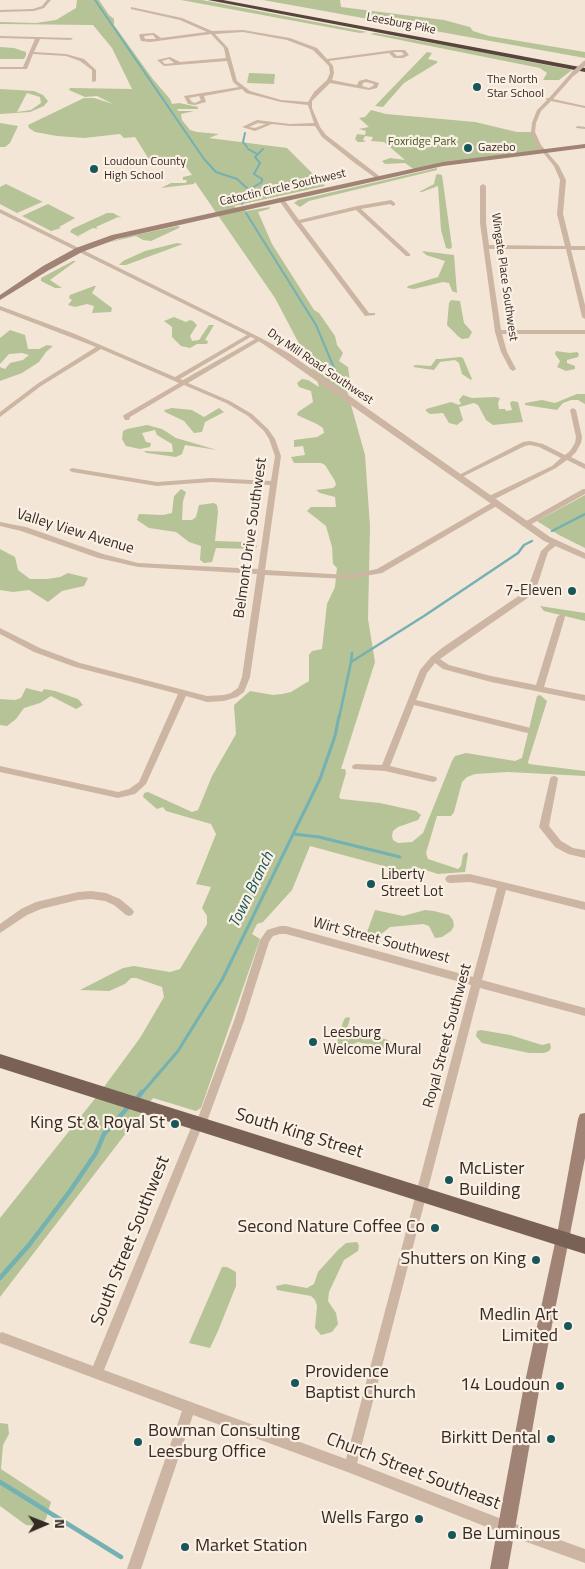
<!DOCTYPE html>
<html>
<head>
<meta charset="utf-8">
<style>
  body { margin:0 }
  #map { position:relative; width:585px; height:1569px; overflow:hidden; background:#f3e6d7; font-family:"Titillium Web",sans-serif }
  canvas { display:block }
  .north { position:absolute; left:20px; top:1499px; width:50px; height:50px; -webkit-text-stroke:4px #fbf0e4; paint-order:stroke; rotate:89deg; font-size:14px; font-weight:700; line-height:20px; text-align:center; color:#362a25 }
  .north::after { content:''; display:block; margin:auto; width:18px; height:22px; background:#362a25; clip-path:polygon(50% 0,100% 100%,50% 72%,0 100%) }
</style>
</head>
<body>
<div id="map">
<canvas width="585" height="1569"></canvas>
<div class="north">N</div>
</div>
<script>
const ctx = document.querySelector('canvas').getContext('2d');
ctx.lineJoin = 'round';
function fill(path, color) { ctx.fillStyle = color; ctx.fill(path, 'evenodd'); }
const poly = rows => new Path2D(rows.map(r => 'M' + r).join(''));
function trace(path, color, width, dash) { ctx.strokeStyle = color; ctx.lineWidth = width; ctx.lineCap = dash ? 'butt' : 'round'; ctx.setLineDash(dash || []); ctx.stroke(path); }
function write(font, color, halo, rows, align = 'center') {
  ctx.font = font + ' "Titillium Web",sans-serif'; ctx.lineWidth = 4.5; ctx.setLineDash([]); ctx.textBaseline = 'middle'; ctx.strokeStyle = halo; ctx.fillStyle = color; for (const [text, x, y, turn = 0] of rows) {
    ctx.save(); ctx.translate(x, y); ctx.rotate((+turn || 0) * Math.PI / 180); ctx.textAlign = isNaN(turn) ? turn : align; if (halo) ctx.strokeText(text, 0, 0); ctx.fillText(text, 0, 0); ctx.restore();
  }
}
fill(poly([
  [77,0,99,0,109,15,114,19,114,25,152,78,170,99,172,104,179,103,198,107,198,109,177,109,178,111,194,111,181,114,182,120,190,130,197,132,219,134,209,138,287,148,325,186,234,206,237,209,244,208,246,211,270,207,269,209,258,212,272,244,314,310,319,313,335,336,337,345,343,353,339,361,348,367,351,389,346,387,365,455,370,526,368,619,375,662,341,769,345,769,346,773,339,797,341,799,380,803,416,811,421,815,418,820,398,827,393,831,392,836,393,840,398,843,412,842,423,833,452,761,455,756,466,753,515,761,522,758,537,696,540,695,547,701,528,762,529,764,585,771,585,776,508,772,475,774,467,777,462,782,454,812,451,816,437,816,426,853,428,859,458,869,461,866,463,855,467,852,468,854,465,872,438,874,416,867,413,874,310,846,292,890,263,922,257,924,252,934,260,939,201,1108,196,1111,153,1098,0,1297,0,1218,101,1091,140,1038,164,997,162,987,136,978,131,978,125,984,109,991,80,990,123,968,134,966,170,972,180,969,207,924,207,916,202,908,211,887,196,884,216,834,211,824,166,811,163,807,157,809,143,797,144,793,148,792,192,812,198,810,212,776,236,734,234,705,250,691,273,695,282,694,291,692,309,681,309,655,312,651,322,649,327,604,335,587,336,577,337,568,333,564,332,547,326,526,307,511,311,507,336,507,335,497,320,493,316,490,333,488,336,485,335,481,325,465,321,463,294,463,291,457,305,455,303,446,294,447,294,440,317,437,324,433,323,428,317,424,297,415,298,412,313,402,311,391,299,387,297,383,302,379,308,380,319,387,316,376,275,298,195,182,194,184,161,188,171,183,186,183,187,180,183,180,183,177,192,175,181,160,152,164,135,137,124,138,120,134,84,138,57,136,35,132,29,128,28,125,84,98,94,98,113,104,97,96,85,97,69,90,70,88,132,89,112,48,93,25,0,24,0,22,36,23,56,20,76,8],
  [181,0,202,0,367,32,360,33],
  [263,0,340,0,341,7,444,20,470,27,473,31,489,36,585,52,585,58],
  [375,33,460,48,572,70,559,80,543,80,547,73,540,68,370,34],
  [0,47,14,48,26,52,26,55,24,59,0,59],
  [427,52,432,53,428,59,437,61,437,63,404,83,383,107,375,106],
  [249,73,275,74,274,84,247,83],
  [0,89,34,91,43,95,48,101,44,106,30,112,0,114],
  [27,93,40,97,41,103,31,110,17,112],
  [371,110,386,114,475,122,517,132,533,132,543,150,415,170,405,163,385,164,382,161,390,158,405,160,384,142,371,141,373,137,365,136,363,140,366,141,363,142,358,142,355,139,357,134,365,135,366,131,359,129,369,127,359,118,365,117],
  [0,123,18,126,10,143,5,147,0,147],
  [437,168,437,170,309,201,300,207,294,203,298,200],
  [438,174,442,175,452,247,450,249,446,248,441,230,438,186,422,192,419,192,434,184,436,175],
  [6,184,43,202,42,202,17,213,0,204,0,187],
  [48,204,75,218,59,227,61,228,51,231,22,216],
  [107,213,113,213,122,218,118,217,96,227,98,229,93,228,78,236,81,238,70,232,72,229],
  [178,226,180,227,179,228,151,241,143,240,136,236,106,243,126,237],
  [177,243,183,244,126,265,119,265,123,261,145,251],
  [422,251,454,255,457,293,452,291,449,283,443,282,414,289,407,288,408,286,438,277,445,261,426,255],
  [73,261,76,261,50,280,62,288,55,288,41,281,41,278],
  [94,286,96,286,92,293,112,308,111,312,92,313,94,306,87,304,75,307,68,305,72,300,69,298,70,295],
  [451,300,460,301,464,323,472,332,469,338,462,339,459,337,447,325,449,303],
  [174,317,186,322,190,320,193,321,197,325,190,336,192,341,199,340,209,325,214,325,205,340,208,341,207,344,197,344,190,348,181,346,172,337,172,327,164,321],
  [10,330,25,335,28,349,39,349,47,345,53,346,46,352,39,362,22,373,0,381,0,367,5,369,10,363,23,360,29,355,22,353,9,354,0,364,0,338],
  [556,351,570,353,577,352,579,354,578,357,567,360,567,363,575,366,575,369,566,371,557,367,560,361,555,354],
  [460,357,463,358,472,379,471,380,462,374,459,363,455,360,440,362,434,370,413,367,415,365,431,366,436,359,440,359],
  [577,394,585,394,585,404,578,400,571,400,563,403,557,410,525,405,525,403,542,400,555,403],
  [463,395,472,398,495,397,500,398,498,403,499,409,505,409,506,411,512,410,510,403,512,401,518,402,523,422,493,425,486,420,478,405,474,403,459,407,463,420,457,425,449,423,443,413,430,414,426,411,426,409,451,402,459,405,461,403,459,400],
  [172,408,192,410,204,417,219,408,224,412,205,422,202,432,194,433,184,421,165,412,164,410],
  [147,425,162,429,176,438,217,450,185,445,182,454,176,457,147,453,143,451,173,452,172,444,157,435,155,430,142,433,146,442,151,443,150,447,140,449,126,446,122,439,123,431,127,429],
  [181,489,186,492,183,501,182,520,192,520,196,517,199,505,214,503,217,505,218,512,215,541,246,542,255,543,257,547,253,549,216,548,212,562,204,563,200,560,201,546,189,542,176,532,149,528,137,520,139,514,163,515,172,513,174,496],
  [585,495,585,548,559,535,537,521],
  [0,549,15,557,18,570,30,579,47,579,60,577,68,573,88,578,84,586,62,591,48,602,29,590,13,592,0,590],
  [540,606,585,613,585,621,544,611],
  [26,688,42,692,44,689,55,691,78,699,83,705,76,709,51,696,40,703,24,708,16,719,7,726,0,725,0,699,15,700,21,698],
  [375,910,403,916,425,910,434,911,449,915,453,920,454,926,451,931,442,937,435,938,429,926,423,924,390,927,375,939,365,940,362,938,362,935,363,931,367,932],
  [349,1017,350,1019,347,1028,388,1040,399,1049,396,1051,358,1042,351,1045,341,1053,338,1052,335,1049,343,1022,345,1018],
  [481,1030,510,1035,542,1045,550,1043,551,1048,549,1051,544,1053,529,1053,482,1043,476,1036,477,1031],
  [357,1242,359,1246,358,1251,344,1260,329,1292,328,1301,336,1313,338,1324,332,1332,321,1335,315,1328,317,1306,315,1300,311,1296,277,1290,276,1286,285,1284,307,1288,314,1284,318,1272,338,1250,346,1243],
  [222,1267,227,1267,236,1272,236,1286,218,1331,210,1348,189,1343],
  [0,1423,8,1424,9,1434,3,1445,1,1469,51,1502,46,1519,40,1526,26,1525,0,1506]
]), '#b5c396');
trace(poly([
  [95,0,204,159,216,172,237,179,249,190],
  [245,133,243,142,247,147],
  [248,149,257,154],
  [247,196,252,188,262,182,262,179,254,174,260,163,255,157,263,149],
  [242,204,243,201],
  [246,213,316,325,342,387]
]), '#74b1b3', 2);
trace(poly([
  [552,531,585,514],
  [351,662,352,653],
  [339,718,351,662,424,616,518,553,524,545,532,541]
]), '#74b1b3', 2.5);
trace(poly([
  [294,834,319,837,400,857],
  [141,1094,178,1051,222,980,320,779,335,736,339,716]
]), '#74b1b3', 3);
trace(poly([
  [135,1101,142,1092],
  [0,1278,29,1245,70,1191,96,1153,104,1134,129,1106],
  [0,1482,121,1557]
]), '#74b1b3', 4.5);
fill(poly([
  [47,0,51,0,44,8,34,11,0,12,0,10,33,9,42,6,47,0],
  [131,7,182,18,212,31,243,30,290,38,317,48,327,59,394,50,405,50,409,55,403,58,394,58,389,53,329,61,333,66,334,73,332,80,357,85,359,81,366,79,379,83,377,88,369,90,330,83,312,101,312,108,320,127,326,135,382,178,377,179,356,164,322,137,315,126,290,126,272,124,255,131,242,127,257,120,290,124,314,123,308,105,281,102,246,93,242,89,204,96,206,102,195,105,188,104,184,96,239,87,233,82,227,61,164,66,157,60,170,57,180,62,226,58,224,48,211,34,150,42,141,41,139,35,141,34,154,33,161,38,207,32,180,20,131,9,131,7],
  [243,32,287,40,313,50,329,66,330,73,327,80,314,92,308,102,281,100,250,91,237,81,228,48,215,34,243,32],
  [153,35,156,39,145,39,144,36,153,35],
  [393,52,402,52,404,55,397,56,393,52],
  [169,59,174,63,165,64,162,61,169,59],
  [366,82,374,84,373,86,369,88,362,86,363,83,366,82],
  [199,96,201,100,195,103,192,102,189,98,199,96],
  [258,123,266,124,255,128,249,127,258,123],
  [0,36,73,38,71,40,40,39,34,52,66,54,84,59,96,70,96,81,92,82,92,70,80,61,66,56,33,54,27,69,0,69,0,67,23,67,35,39,0,38,0,36],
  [572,72,576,73,553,99,585,106,585,108,551,101,541,111,536,123,535,132,541,145,559,166,566,180,563,214,571,246,585,246,585,250,571,250,585,305,585,319,582,317,566,249,489,249,501,330,585,330,585,334,502,334,507,352,516,369,513,371,510,369,501,352,495,332,480,223,480,186,483,184,486,186,486,223,489,245,565,246,557,214,560,180,554,166,537,145,531,132,532,123,537,110,547,100,546,98,549,98,572,72],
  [578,126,585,127,585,129,576,128,576,127,578,126],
  [279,198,283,198,299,220,357,206,391,200,395,203,395,205,393,206,390,204,361,209,410,254,410,256,406,256,356,210,301,223,369,313,375,313,375,315,365,316,295,223,278,199,279,198],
  [0,306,75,334,175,377,249,334,254,335,180,379,183,380,257,338,261,338,261,340,188,383,230,401,252,414,268,429,275,439,281,456,265,570,348,575,377,569,493,502,496,502,500,504,382,573,348,579,265,575,250,677,244,692,237,697,224,701,207,702,186,696,146,784,135,794,118,798,0,772,0,766,118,792,129,789,139,782,178,694,75,667,34,652,0,634,0,628,40,648,80,663,207,696,224,695,231,693,238,688,242,677,257,574,138,567,98,558,21,531,0,526,0,522,26,527,103,554,138,563,258,569,270,485,211,482,157,486,72,472,69,470,72,468,157,482,211,478,271,481,275,456,269,439,264,431,248,416,226,403,184,385,130,417,129,420,125,420,123,416,124,415,179,383,101,349,41,386,0,417,0,412,37,384,96,347,0,310,0,306],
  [573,408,576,410,582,437,581,443,576,452,571,457,585,464,585,469,567,460,556,468,491,501,487,501,487,497,552,466,561,458,539,447,530,445,525,446,460,478,458,479,455,477,523,442,530,441,543,444,565,455,570,451,575,443,576,437,570,410,573,408],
  [583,489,585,489,585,494,528,526,522,526,521,524,583,489],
  [552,541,558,541,559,543,548,552,537,586,529,597,440,659,449,665,491,676,536,685,557,617,561,614,564,615,565,617,544,687,585,695,585,701,491,682,443,669,435,663,427,673,416,700,527,727,530,728,531,730,530,732,527,733,414,705,390,766,436,777,437,779,436,781,433,782,385,771,353,769,352,767,353,765,356,764,382,765,420,670,431,657,442,648,523,593,529,585,541,551,552,541],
  [554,776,557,777,558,779,549,826,561,841,573,848,585,850,585,858,568,854,555,847,539,827,550,779,551,777,554,776],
  [470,874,585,902,585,910,506,890,482,980,585,1008,585,1016,480,988,357,1463,507,1521,585,1549,585,1563,507,1535,350,1473,193,1415,141,1569,127,1569,182,1411,0,1343,0,1333,2,1332,93,1366,193,1123,194,1119,198,1118,234,1021,260,940,267,930,280,926,286,926,473,977,497,888,470,882,450,883,447,882,445,879,447,876,450,875,470,874],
  [280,934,286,934,471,985,346,1459,104,1370,201,1129,205,1128,206,1124,244,1021,269,942,273,936,280,934],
  [91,891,106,893,120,899,132,909,134,912,132,915,129,916,126,915,114,905,105,901,91,899,78,900,41,909,27,915,0,933,0,924,21,909,36,902,78,892,91,891]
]), '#ccb5a2');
fill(poly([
  [0,209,261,338,290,354,550,537,585,553,585,559,544,541,284,358,257,340,0,213,0,209]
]), '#ccb5a2');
fill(poly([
  [585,144,585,148,443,166,117,239,82,252,49,270,0,300,0,295,43,266,76,248,112,235,443,162,585,144],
  [585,1113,585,1158,539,1391,508,1569,490,1569,523,1391,558,1229,578,1119,580,1114,585,1113]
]), '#a08374');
fill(poly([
  [0,1054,585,1238,585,1254,0,1068,0,1054]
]), '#7a6155');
fill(poly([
  [208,0,223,0,585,68,585,72,208,0]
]), '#58443c');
trace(poly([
  [574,73,585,63]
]), '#ccb5a2', 4.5);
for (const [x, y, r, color] of [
  [477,87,5,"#17575b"],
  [468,148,5,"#17575b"],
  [94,169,5,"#17575b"],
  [572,591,5,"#17575b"],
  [371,884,5,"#17575b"],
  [313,1042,5,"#17575b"],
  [175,1124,5,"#17575b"],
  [449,1180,5,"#17575b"],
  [435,1228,5,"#17575b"],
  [536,1260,5,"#17575b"],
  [568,1326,5,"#17575b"],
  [295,1383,5,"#17575b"],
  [560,1386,5,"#17575b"],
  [551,1439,5,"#17575b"],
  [138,1442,5,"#17575b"],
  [419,1519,5,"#17575b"],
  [452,1535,5,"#17575b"],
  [185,1547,5,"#17575b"]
]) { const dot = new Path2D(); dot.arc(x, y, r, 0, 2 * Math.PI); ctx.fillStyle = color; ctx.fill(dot); trace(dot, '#fbf0e4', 2); }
write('12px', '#362a25', '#fbf0e4', [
  ["Leesburg Pike",401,24,11],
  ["Catoctin Circle Southwest",283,188,-13],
  ["Wingate Place Southwest",504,277,82],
  ["Dry Mill Road Southwest",320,367,34]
]);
write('12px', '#362a25', '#fbf0e4', [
  ["The North",487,80],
  ["Star School",487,94],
  ["Gazebo",478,148],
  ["Loudoun County",104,162],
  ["High School",104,176]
], 'left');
write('12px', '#465627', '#fbf0e4', [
  ["Foxridge Park",422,142]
]);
write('15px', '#362a25', '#fbf0e4', [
  ["Valley View Avenue",75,532,17],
  ["Belmont Drive Southwest",251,538,-82],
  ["Wirt Street Southwest",381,941,15],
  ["Royal Street Southwest",448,1036,-75]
]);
write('15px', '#362a25', '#fbf0e4', [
  ["7-Eleven",562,591,"right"],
  ["Liberty",381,875],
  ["Street Lot",381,892],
  ["Leesburg",323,1033],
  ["Welcome Mural",323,1050]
], 'left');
write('italic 16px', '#17575b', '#fbf0e4', [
  ["Town Branch",252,890,-64]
]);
write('18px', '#362a25', '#fbf0e4', [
  ["King St & Royal St",165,1124],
  ["McLister",459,1170,"left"],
  ["Building",459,1191,"left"],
  ["Second Nature Coffee Co",425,1228],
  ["Shutters on King",526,1260],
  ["Medlin Art",558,1316],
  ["Limited",558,1337],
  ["Providence",305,1373,"left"],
  ["Baptist Church",305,1394,"left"],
  ["14 Loudoun",550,1386],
  ["Bowman Consulting",148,1432,"left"],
  ["Leesburg Office",148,1453,"left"],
  ["Birkitt Dental",541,1439],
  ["Wells Fargo",409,1519],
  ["Be Luminous",462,1535,"left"],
  ["Market Station",195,1547,"left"]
], 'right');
write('18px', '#362a25', '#fbf0e4', [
  ["South King Street",299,1134,17],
  ["South Street Southwest",131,1241,-68],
  ["Church Street Southeast",413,1472,21]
]);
</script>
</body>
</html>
